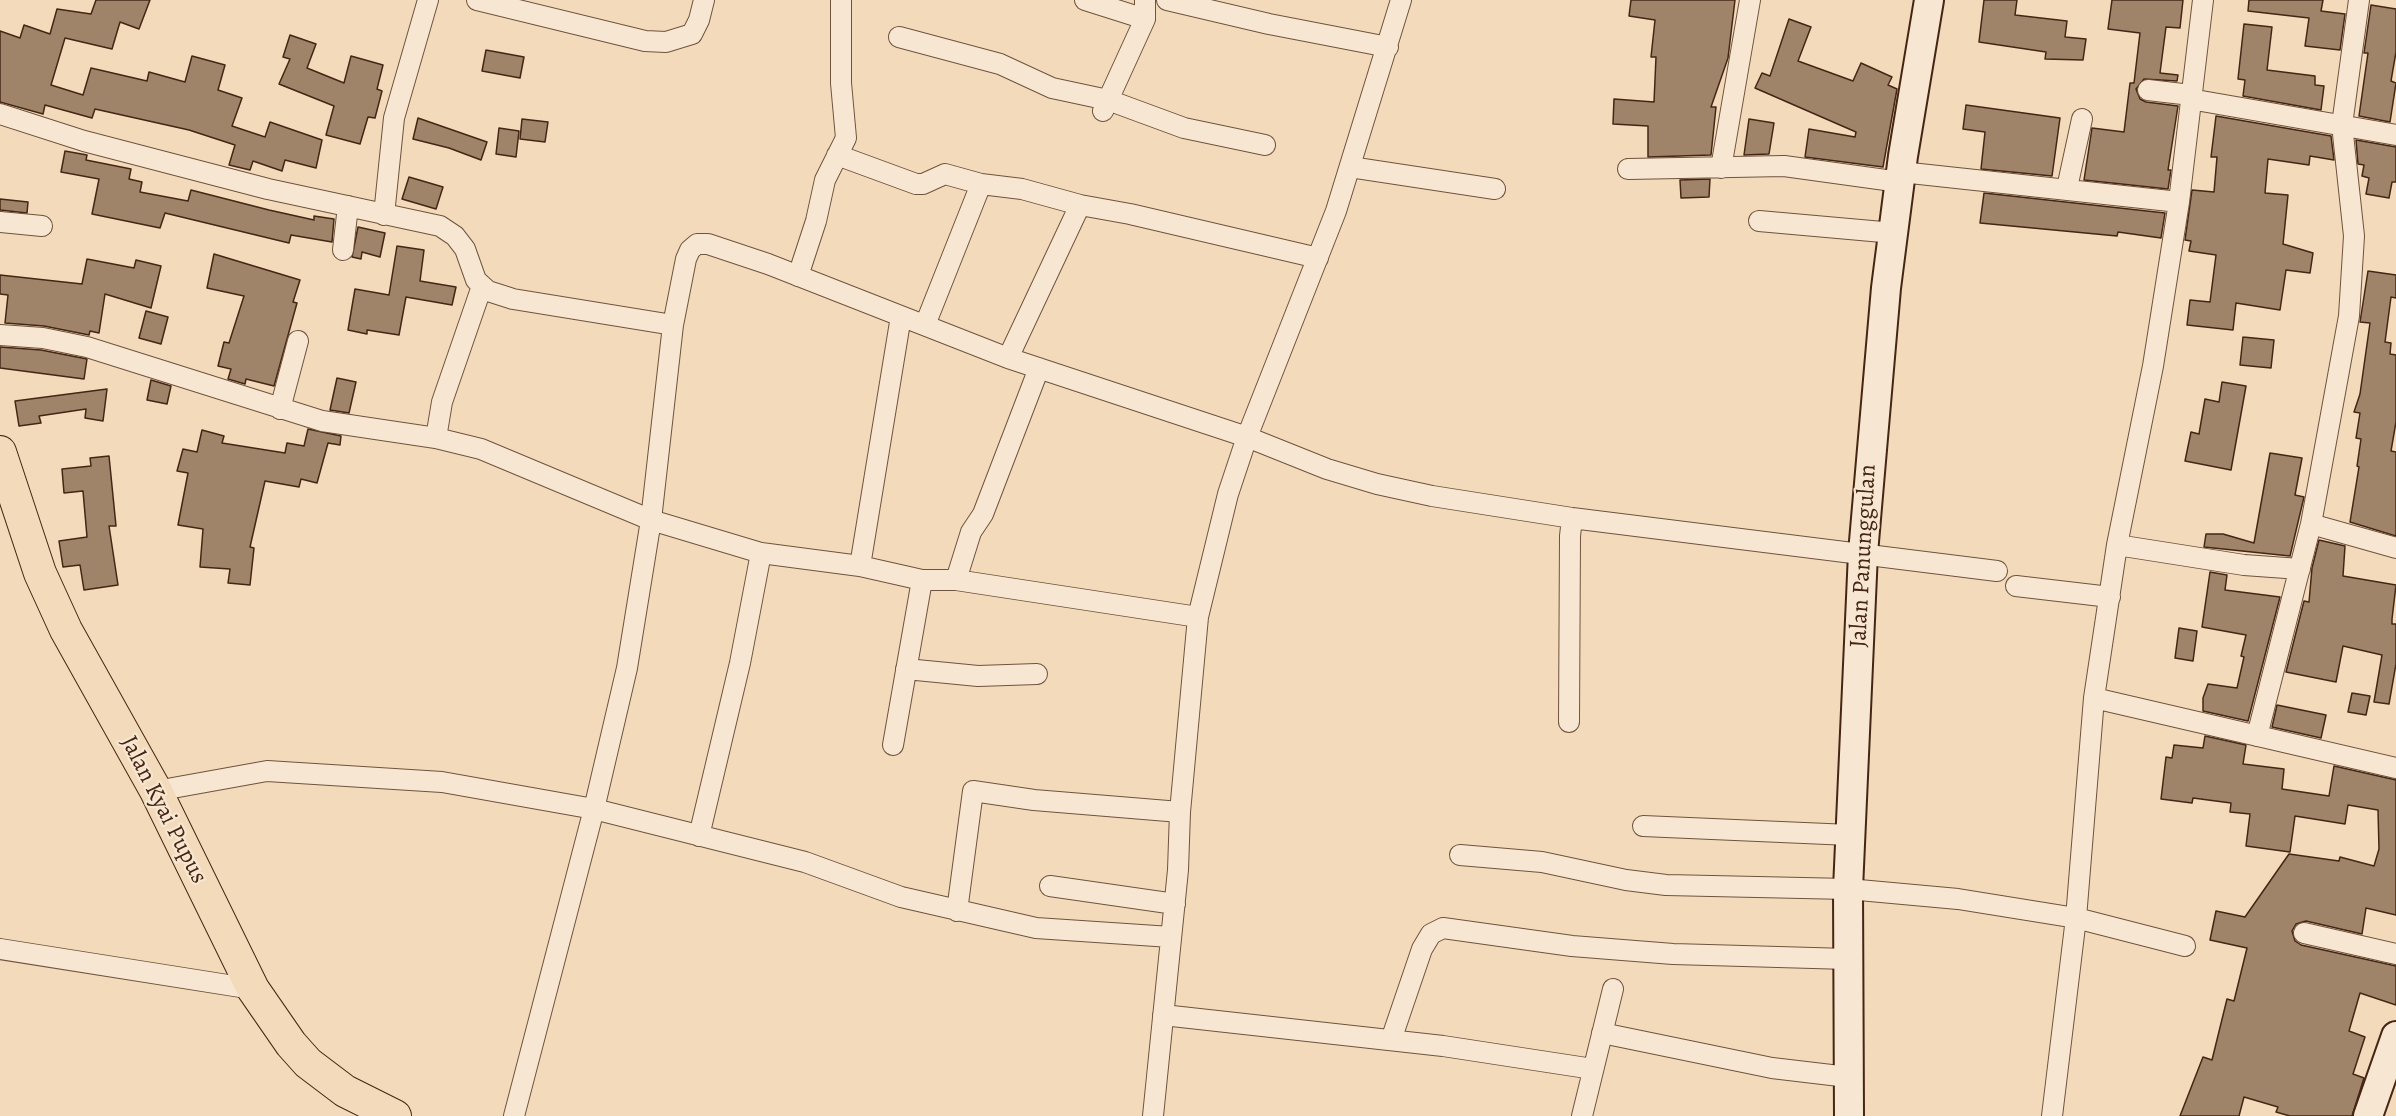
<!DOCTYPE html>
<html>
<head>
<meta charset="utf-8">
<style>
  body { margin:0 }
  canvas { display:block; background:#f2daba }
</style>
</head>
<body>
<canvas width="2396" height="1116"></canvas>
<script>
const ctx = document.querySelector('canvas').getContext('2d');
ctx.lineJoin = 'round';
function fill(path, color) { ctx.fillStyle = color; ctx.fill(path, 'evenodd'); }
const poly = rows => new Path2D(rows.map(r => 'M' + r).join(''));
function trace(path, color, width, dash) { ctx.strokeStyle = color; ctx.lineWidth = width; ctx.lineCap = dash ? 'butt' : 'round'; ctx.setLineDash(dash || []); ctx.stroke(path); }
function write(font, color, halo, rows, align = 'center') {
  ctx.font = font + ' Alegreya,serif'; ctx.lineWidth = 4.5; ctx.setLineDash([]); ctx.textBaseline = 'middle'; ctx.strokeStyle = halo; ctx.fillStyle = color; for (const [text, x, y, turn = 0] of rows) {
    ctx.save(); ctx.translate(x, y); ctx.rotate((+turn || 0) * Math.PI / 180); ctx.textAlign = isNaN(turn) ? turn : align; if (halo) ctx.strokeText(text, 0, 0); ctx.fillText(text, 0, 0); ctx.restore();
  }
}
const building = poly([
  [96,0,150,0,139,29,120,22,112,49,65,38,51,85,83,95,91,68,147,81,149,72,185,82,192,56,225,65,218,90,242,98,232,126,265,137,270,122,322,140,316,168,285,160,282,171,253,161,250,170,229,165,235,145,189,130,95,109,92,118,45,105,43,114,0,102,0,31,20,38,24,25,50,34,57,9,91,14,96,0],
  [1631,0,1735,0,1728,58,1711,107,1716,107,1711,155,1648,157,1648,126,1613,124,1614,99,1654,102,1656,57,1651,57,1655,20,1629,16,1631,0],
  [1984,0,2017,0,2015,15,2067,21,2065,37,2086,39,2083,60,2045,59,2046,52,1979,42,1984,0],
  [2112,0,2183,0,2180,28,2166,27,2160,73,2178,75,2177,81,2144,79,2136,89,2140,99,2146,102,2178,106,2168,170,2171,170,2168,189,2084,180,2092,128,2124,132,2130,83,2134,83,2140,33,2108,29,2112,0],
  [2249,0,2323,0,2321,11,2345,14,2340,50,2305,46,2309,18,2248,11,2249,0],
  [2371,5,2396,9,2396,52,2391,81,2396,83,2390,122,2359,116,2368,53,2364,53,2371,5],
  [1789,19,1811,27,1798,61,1853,81,1861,63,1892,77,1888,85,1897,89,1883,167,1805,157,1809,129,1855,137,1856,132,1755,88,1762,73,1770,76,1789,19],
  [2244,24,2272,27,2267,70,2315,76,2315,85,2324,86,2321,110,2243,96,2245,80,2238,79,2244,24],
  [290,35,316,44,307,68,344,83,351,56,383,65,377,89,382,91,375,118,368,117,360,144,326,135,334,106,279,84,290,59,283,57,290,35],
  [486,50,524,57,520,78,482,71,486,50],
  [1966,105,2060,118,2052,176,1981,169,1985,132,1963,129,1966,105],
  [2216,116,2331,136,2334,160,2310,156,2309,165,2268,159,2265,193,2288,195,2283,244,2313,253,2310,273,2286,270,2280,310,2236,303,2233,330,2187,325,2190,300,2210,302,2216,255,2189,251,2191,241,2185,240,2192,190,2214,192,2217,157,2211,157,2216,116],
  [418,118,487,142,481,160,449,148,413,139,418,118],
  [522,119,548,122,545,142,520,139,522,119],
  [1749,119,1774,123,1769,154,1744,155,1749,119],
  [499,128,519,131,516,157,496,154,499,128],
  [2356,140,2396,147,2396,182,2392,182,2389,198,2366,194,2369,178,2362,176,2364,165,2358,164,2356,140],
  [65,151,87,155,86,160,131,169,129,179,142,182,140,192,188,201,191,190,269,210,314,220,314,216,334,219,332,242,291,235,289,243,165,213,160,228,92,214,99,179,61,172,65,151],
  [409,177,443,187,436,209,402,199,409,177],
  [1710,179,1709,197,1681,198,1680,180,1710,179],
  [1984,193,2165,213,2161,238,2118,232,2117,236,1980,223,1984,193],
  [0,199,28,202,27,213,0,210,0,199],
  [358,227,385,233,380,257,362,252,361,259,352,257,358,227],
  [397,246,424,250,420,281,456,287,452,305,406,297,399,335,367,330,367,334,348,330,355,289,389,295,397,246],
  [214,254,300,280,293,302,297,303,274,386,246,379,245,384,228,379,231,369,218,366,224,342,229,343,244,296,207,288,214,254],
  [87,259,134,268,136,260,161,266,151,308,105,294,99,333,90,331,89,335,44,326,5,323,8,295,0,294,0,275,82,284,87,259],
  [2368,271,2396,275,2396,298,2391,297,2385,342,2391,343,2390,354,2396,355,2396,422,2391,451,2396,452,2396,536,2350,522,2359,467,2357,466,2361,439,2356,438,2360,413,2354,412,2360,394,2370,323,2360,322,2368,271],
  [146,311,168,317,161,344,139,338,146,311],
  [2243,337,2274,340,2271,368,2240,365,2243,337],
  [0,347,41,350,87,359,84,379,0,368,0,347],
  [337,378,356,382,349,413,330,410,337,378],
  [151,380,171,386,167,404,147,400,151,380],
  [2222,382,2246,386,2231,470,2185,461,2191,432,2199,434,2205,399,2219,402,2222,382],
  [107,389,103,421,85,418,86,409,39,416,41,423,19,426,15,401,107,389],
  [308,429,341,436,340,445,328,443,317,483,301,479,299,487,265,481,250,547,254,548,250,585,228,583,230,569,200,567,203,529,178,525,188,473,177,471,183,449,197,452,202,430,224,436,222,443,285,453,287,443,304,446,308,429],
  [2270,453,2302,458,2295,495,2304,497,2290,556,2204,547,2206,534,2223,534,2254,543,2270,453],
  [109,456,116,526,109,526,118,585,84,590,80,565,63,567,59,541,87,537,83,491,64,493,62,469,91,466,90,458,109,456],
  [2319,540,2345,546,2343,576,2396,585,2392,619,2392,624,2396,624,2396,664,2389,704,2374,702,2382,655,2343,646,2336,682,2286,672,2304,601,2309,602,2312,568,2319,540],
  [2210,572,2227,575,2225,590,2280,597,2248,721,2203,711,2203,698,2208,684,2237,688,2244,657,2241,656,2246,635,2202,627,2210,572],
  [2179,628,2197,631,2193,661,2175,658,2179,628],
  [2352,693,2370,696,2366,715,2348,712,2352,693],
  [2277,705,2326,715,2321,738,2272,727,2277,705],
  [2205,736,2246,745,2243,764,2284,769,2282,789,2329,796,2334,766,2396,780,2396,915,2366,908,2362,934,2306,921,2296,924,2292,931,2295,941,2301,945,2396,966,2396,1005,2360,993,2349,1031,2365,1037,2353,1074,2364,1078,2352,1116,2290,1116,2276,1112,2278,1107,2244,1097,2239,1116,2180,1116,2203,1057,2212,1060,2227,999,2234,1001,2247,948,2210,940,2216,911,2245,917,2289,854,2339,861,2340,857,2374,866,2379,849,2378,810,2348,805,2345,824,2295,816,2290,852,2246,846,2250,814,2230,812,2231,803,2193,798,2192,803,2161,799,2166,757,2172,758,2174,745,2203,748,2205,736]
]);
fill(building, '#9f846a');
trace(building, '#452614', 1.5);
const street = poly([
  [477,0,645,41,666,42,692,34,699,20,704,0],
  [1085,0,1145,19],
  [1167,0,1269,24,1388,47],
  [899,37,1000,64,1052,88,1108,100,1184,128,1265,145],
  [2148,90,2191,95],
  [2190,99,2396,135],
  [1103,111,1145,19,1145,0],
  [0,114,84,141,268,189,440,226,455,236,465,249,476,280,488,291,513,299,673,325],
  [837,155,916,184,923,184,945,174,981,184,1022,189,1080,205,1130,214,1318,258],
  [1350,167,1495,189],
  [1721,168,1750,0],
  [1628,169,1784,166,1900,182],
  [1901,172,2179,202],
  [2067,188,2082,119],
  [384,215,394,118,428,0],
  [1759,221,1894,233],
  [0,222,42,226],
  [343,250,348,206],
  [798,276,816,221,825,180,846,138,841,83,841,0],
  [925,325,981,184],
  [0,335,43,338,87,347,322,421,436,438,481,449,651,520,761,553,860,566,922,580,956,580,1198,617],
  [1008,358,1080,205],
  [280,409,298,341],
  [436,438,442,402,482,286],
  [2311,524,2396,548],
  [2117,545,2244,565,2300,569],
  [860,566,901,316],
  [956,580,971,532,983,514,1039,368],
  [2016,586,2110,597],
  [906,669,978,676,1037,674],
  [2094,698,2396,768],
  [1569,722,1570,536,1572,518],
  [2257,736,2311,524,2349,316,2354,236,2342,125,2359,0],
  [893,745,922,580],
  [156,791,267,771,442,782,594,809,805,862,901,897,1036,928,1171,937],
  [1643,826,1850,835],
  [699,836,740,663,761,553],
  [1460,855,1542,862,1626,880,1666,885,1848,889,1958,899,2076,918,2185,946],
  [1050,886,1175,904],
  [957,911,973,791,1034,800,1180,812],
  [2304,933,2396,954],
  [0,949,253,989],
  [1163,1015,1443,1046,1593,1069],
  [1602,1033,1772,1068,1848,1077],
  [1391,1040,1422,949,1431,934,1443,928,1572,946,1673,954,1848,959],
  [514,1116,594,809,627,668,651,520,673,325,686,259,690,250,697,244,708,244,768,264,1008,358,1247,437,1327,469,1377,484,1432,496,1572,518,1997,571],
  [1153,1116,1178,870,1180,812,1198,617,1228,494,1247,437,1336,211,1401,0],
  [1582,1116,1613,989],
  [2052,1116,2076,918,2094,698,2117,545,2153,366,2179,202,2203,0]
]);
const secondary = poly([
  [1849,1116,1848,889,1863,553,1886,288,1903,156,1929,0],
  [2368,1116,2396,1036]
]);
const primary = poly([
  [0,452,40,573,66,630,156,791,253,989,291,1044,308,1063,345,1091,395,1116]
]);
trace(street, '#70533e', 22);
trace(secondary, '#452614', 32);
trace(primary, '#452614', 34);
trace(street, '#f7e7d2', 20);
trace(secondary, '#f7e7d2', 28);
trace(primary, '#f2daba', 32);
write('24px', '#452614', '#f7e7d2', [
  ["Jalan Panunggulan",1864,556,-87],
  ["Jalan Kyai Pupus",163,810,63]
]);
</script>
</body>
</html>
